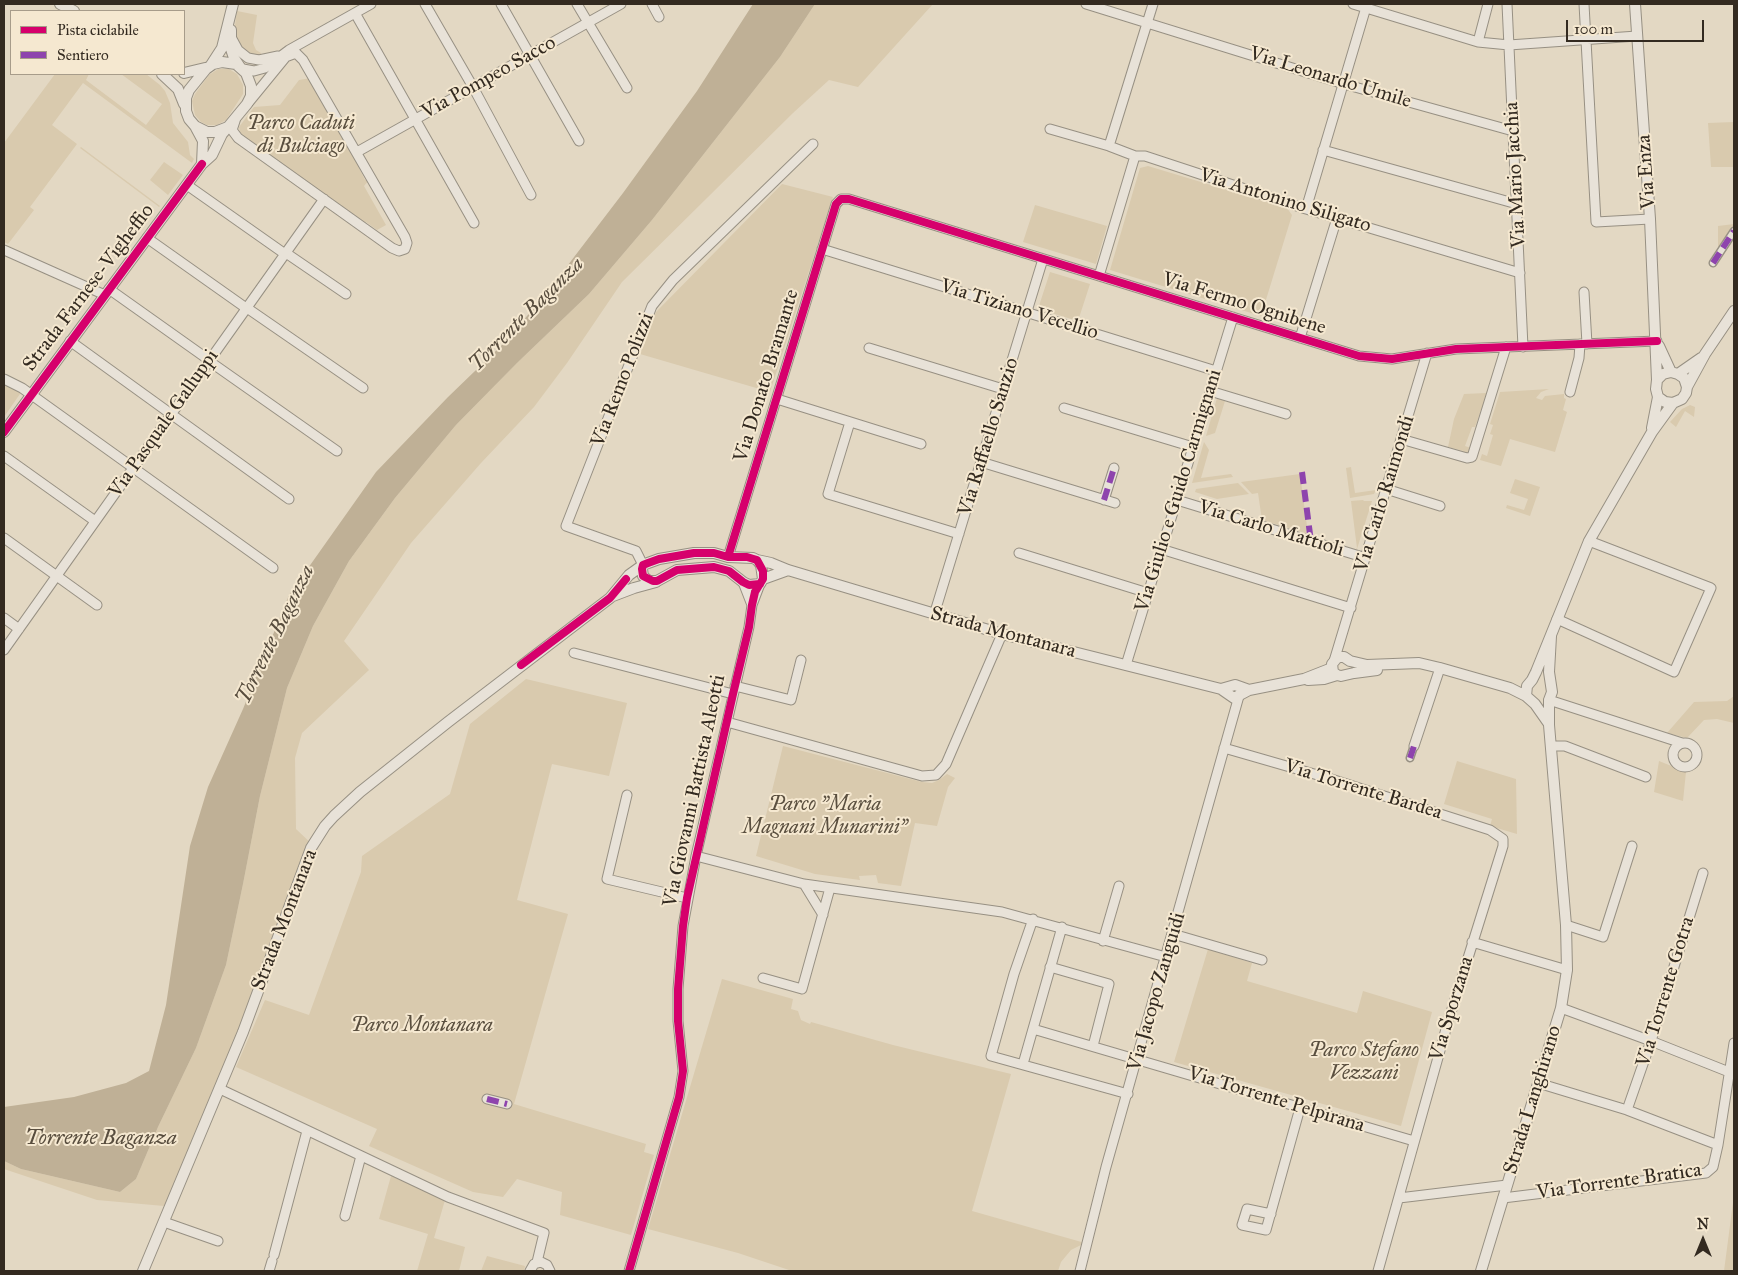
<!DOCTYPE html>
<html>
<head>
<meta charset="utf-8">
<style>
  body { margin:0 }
  #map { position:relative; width:1738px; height:1275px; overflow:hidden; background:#e3d8c3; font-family:"IM FELL Great Primer",serif }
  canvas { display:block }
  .frame { position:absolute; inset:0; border:5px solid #332a20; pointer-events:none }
  .legend { position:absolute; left:10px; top:10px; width:175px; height:65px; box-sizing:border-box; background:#f5e8d0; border:1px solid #a79c8a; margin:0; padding:6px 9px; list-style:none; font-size:15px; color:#332a20 }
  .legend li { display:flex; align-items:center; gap:10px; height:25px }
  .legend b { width:25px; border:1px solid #a79c8a }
  .north { position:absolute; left:1678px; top:1215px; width:50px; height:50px; -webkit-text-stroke:4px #f5e8d0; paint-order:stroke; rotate:0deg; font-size:14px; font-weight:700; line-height:20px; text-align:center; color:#332a20 }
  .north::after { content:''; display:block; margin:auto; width:18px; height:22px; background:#332a20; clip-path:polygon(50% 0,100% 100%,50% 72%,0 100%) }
  .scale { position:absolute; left:1566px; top:20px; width:138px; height:22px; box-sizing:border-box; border:2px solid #332a20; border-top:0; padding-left:6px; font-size:15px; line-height:18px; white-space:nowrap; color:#332a20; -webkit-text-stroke:4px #f5e8d0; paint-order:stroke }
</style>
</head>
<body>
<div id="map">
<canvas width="1738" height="1275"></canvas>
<div class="frame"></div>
<ul class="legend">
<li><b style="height:6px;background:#d6006c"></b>Pista ciclabile</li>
<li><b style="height:6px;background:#8e44ad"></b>Sentiero</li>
</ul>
<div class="north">N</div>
<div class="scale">100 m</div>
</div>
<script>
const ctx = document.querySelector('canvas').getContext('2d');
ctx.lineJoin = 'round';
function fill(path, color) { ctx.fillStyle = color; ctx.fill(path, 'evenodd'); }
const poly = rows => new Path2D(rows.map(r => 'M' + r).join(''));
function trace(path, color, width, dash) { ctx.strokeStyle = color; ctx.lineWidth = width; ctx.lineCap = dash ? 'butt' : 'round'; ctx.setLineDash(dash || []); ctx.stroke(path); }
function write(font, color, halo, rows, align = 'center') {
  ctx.font = font + ' "IM FELL Great Primer",serif'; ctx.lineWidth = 4; ctx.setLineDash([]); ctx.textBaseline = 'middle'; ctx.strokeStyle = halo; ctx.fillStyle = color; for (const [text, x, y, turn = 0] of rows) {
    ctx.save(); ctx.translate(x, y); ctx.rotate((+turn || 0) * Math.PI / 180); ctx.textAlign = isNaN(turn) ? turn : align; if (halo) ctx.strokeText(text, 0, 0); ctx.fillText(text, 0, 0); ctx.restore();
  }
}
fill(poly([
  [815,4,933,4,858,87,829,80,793,113,622,282,567,363,534,407,481,463,411,543,344,641,369,670,302,733,295,758,296,829,316,848,257,1011,164,1206,97,1200,4,1169,4,1161,21,1169,120,1192,136,1179,158,1127,196,1048,226,965,243,884,260,796,287,688,313,626,349,561,395,498,456,425,517,363,589,294,652,220,780,57],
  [237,11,257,15,253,43,256,50,261,53,261,56,248,54,237,43,234,32],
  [218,69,229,69,237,74,243,85,243,94,226,120,217,125,207,125,201,122,195,115,192,101,195,94,209,75],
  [55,74,89,74,86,80,146,125,162,104,121,74,146,74,160,85,165,91,170,103,173,123,188,142,190,155,194,159,192,163,83,83,52,125,77,144,30,207,34,210,8,244,4,242,4,143],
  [311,78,360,164,358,166,365,180,369,180,364,186,386,225,377,230,366,222,364,224,241,137,239,127,254,107,280,105,299,80],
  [1734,122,1734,167,1711,167,1708,123],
  [81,147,160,206,159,207,80,148],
  [164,162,183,175,168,195,150,180],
  [1148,166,1287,208,1292,215,1261,316,1110,270,1140,168],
  [782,184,833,197,770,392,640,354,656,312],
  [1035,205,1107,226,1096,264,1023,242],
  [1734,224,1734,233,1718,251,1718,226],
  [1050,272,1090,284,1078,321,1038,309],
  [4,382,22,391,4,417],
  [1549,389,1541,392,1536,398,1542,400,1545,396,1564,394,1564,398,1566,399,1563,410,1567,412,1555,452,1510,439,1501,466,1480,460,1482,454,1487,456,1493,435,1490,434,1493,425,1490,424,1500,392],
  [1487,391,1489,392,1483,411,1481,410,1475,427,1472,427,1465,446,1471,448,1470,451,1464,454,1463,451,1448,447,1454,419,1464,394,1486,393],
  [1217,398,1225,401,1215,433,1206,436],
  [1690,405,1695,407,1694,417,1685,411,1676,427,1670,422,1682,409],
  [1204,442,1209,450,1201,478,1231,474,1233,477,1192,483],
  [1351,467,1355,493,1376,490,1374,494,1350,498,1346,468],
  [1300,474,1308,534,1262,520,1258,493,1252,494,1241,482],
  [1515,479,1540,487,1530,516,1506,508,1507,505,1524,510,1528,499,1510,493],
  [1238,483,1249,494,1217,499,1195,492,1196,489],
  [1363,500,1364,501,1372,501,1357,549,1356,549,1357,548,1351,501],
  [526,679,627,703,609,776,552,764,517,900,568,914,514,1104,646,1144,644,1152,654,1155,631,1235,560,1215,562,1192,517,1179,503,1197,473,1192,369,1146,377,1129,236,1067,265,1000,309,1015,361,872,362,856,450,794,470,724],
  [1734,696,1734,723,1717,719,1704,720,1687,738,1667,733,1694,702,1727,701],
  [783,746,922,782,932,783,939,780,947,774,955,778,948,787,937,826,915,823,901,886,878,883,876,875,859,876,860,880,815,874,756,856],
  [1457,761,1516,779,1517,834,1490,826,1492,819,1444,804],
  [1659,761,1686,772,1683,801,1654,792],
  [1208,949,1252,963,1247,981,1357,1013,1363,991,1432,1012,1401,1126,1174,1062],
  [722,979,793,999,791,1009,798,1011,801,1020,810,1024,811,1022,893,1045,1011,1074,972,1211,1085,1243,1071,1250,1061,1262,1058,1271,792,1271,738,1253,648,1229],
  [391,1176,445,1200,434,1238,465,1247,459,1271,417,1271,428,1234,379,1219],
  [1734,1195,1734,1271,1724,1271],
  [487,1256,525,1266,524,1271,481,1271]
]), '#d9caae');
fill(poly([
  [753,4,815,4,780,57,652,220,589,294,517,363,456,425,395,498,349,561,313,626,287,688,260,796,243,884,226,965,196,1048,158,1127,136,1179,120,1192,21,1169,4,1161,4,1107,74,1097,126,1083,149,1071,166,1005,190,846,208,787,243,709,289,595,376,472,448,397,503,344,545,295,623,193,697,91]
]), '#bfb096');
const pedestrian = poly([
  [1713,263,1734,231],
  [1410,758,1414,746]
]);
const minor = poly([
  [425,4,473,87,531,195],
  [501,4,579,141],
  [577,4,627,88],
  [652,4,659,17],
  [1086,4,1344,84,1513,131],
  [1353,4,1478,42,1509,45,1637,36],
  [1507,4,1523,347],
  [1584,4,1596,222,1650,219],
  [355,13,474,223],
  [232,39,238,50,248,58,259,60,278,56],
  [1478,42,1488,4],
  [243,69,254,71,265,68,289,50,371,4],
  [249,102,285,58],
  [235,121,232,130,238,138,392,248,399,251,405,249,407,243,405,237,303,60,296,53,288,56],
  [1050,129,1109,146,1135,156,1145,156,1306,209,1520,273],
  [1109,146,1153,4],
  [1323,150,1517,204],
  [357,152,621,4],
  [187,185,285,254],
  [1306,209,1367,4],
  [147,238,246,308],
  [822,249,1216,371],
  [4,250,105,295],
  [286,253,346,294],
  [1099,276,1135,156],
  [109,289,209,360],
  [1584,292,1587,344],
  [247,308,363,388],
  [1300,338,1337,218],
  [70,341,171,414],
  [869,348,1003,389],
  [209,361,337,451],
  [4,379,22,388,273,568],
  [1210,391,1286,414],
  [1570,392,1579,358,1580,344],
  [777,399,921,444],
  [1064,408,1193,447],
  [171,414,289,499],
  [850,422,828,494,959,534],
  [1401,439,1467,458,1472,457,1506,347],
  [4,456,95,521],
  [981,462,1115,503],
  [1386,489,1440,506],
  [1104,500,1114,468],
  [1177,500,1366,558],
  [4,538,97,605],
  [1161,549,1351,608],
  [1019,553,1148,593],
  [728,557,836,204,841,199,849,199,1359,356,1392,359,1456,349,1657,341],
  [643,565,636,551,566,526,652,306,673,280,813,144],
  [743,582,752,605],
  [934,615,1043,259],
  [4,618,19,629],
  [1557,619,1674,672,1711,588,1589,541],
  [4,650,324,199],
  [574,653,733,694],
  [1334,661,1427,353],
  [1126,665,1233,317],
  [735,686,791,700,801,660],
  [1549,700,1682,743],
  [727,722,922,776,936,775,946,764,1002,634],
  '1673 755a12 12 0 1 1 24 0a12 12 0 1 1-24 0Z',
  [1414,746,1440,668],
  [1552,746,1565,746,1646,777],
  [1224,748,1328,778,1490,830,1503,839,1503,846,1448,1022,1378,1271],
  [627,795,607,879,687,898],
  [696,856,804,884,1002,912,1166,957],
  [804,884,823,915],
  [1033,919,1014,974,991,1056,1128,1094],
  [1566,925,1603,937,1632,846],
  [1173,934,1262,960],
  [1103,941,1119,886],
  [1472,942,1567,970],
  [1050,967,1109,984,1093,1046],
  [763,978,802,989,830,888],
  [1561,1008,1651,1041,1729,1072],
  [1033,1029,1414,1141],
  [1023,1064,1062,927],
  [1538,1083,1627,1110,1718,1145],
  [220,1089,448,1197,544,1233,537,1262],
  [487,1099,507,1104],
  [1627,1110,1651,1041,1703,873],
  [1399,1198,1507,1185],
  [1503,1198,1706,1173,1713,1167,1718,1145,1734,1043],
  [1271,1214,1247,1209,1242,1225,1266,1230,1300,1108],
  [345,1216,361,1156],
  [164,1222,218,1241],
  [274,1255,307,1131],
  [269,1271,272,1261],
  [530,1271,534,1264,541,1262,547,1265,550,1271],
  [629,1271,679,1097,683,1071,678,1021,678,989,683,926,696,856,749,627,752,605,760,584],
  [1080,1271,1106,1167,1239,696]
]);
const tertiary = poly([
  [60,4,74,11],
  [1635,4,1650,219,1657,380],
  [231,30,231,49,234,58,240,67],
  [222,62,236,64,246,73,251,86,251,96,247,104,228,127,215,132,207,132,195,126,189,119,186,111,186,98,189,90,206,69,213,64,222,62],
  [211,65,222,48,233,4],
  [184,73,205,68],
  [162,74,178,89,184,104],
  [196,128,203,141,202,164],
  [1659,346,1671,372],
  [1678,374,1701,358],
  [1673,403,1665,402,1658,397,1656,389,1657,380,1663,374,1671,372,1678,374,1684,378,1687,387],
  [1652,428,1658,397],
  [4,432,202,164,212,155,222,134,228,127],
  [694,553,714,553,728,557,753,558,757,560,761,565,763,579,760,584,749,585,743,582,729,571,714,567,677,570,657,581,649,581,643,576,642,569,643,565,648,563,659,559,694,553],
  [757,560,771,563,788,570,1002,634,1221,689,1234,698,1249,690,1304,679,1332,668],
  [763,579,788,570],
  [613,596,634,588,656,582],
  [1337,675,1333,672,1332,664,1337,658,1340,657,1344,657,1350,661,1367,665,1419,663,1440,668,1510,688,1526,696],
  [1308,680,1324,679,1337,675,1341,676,1354,673,1377,670],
  [1221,689,1235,685,1249,690],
  [1549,724,1535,704,1526,696,1527,686,1532,680,1536,672,1589,541,1652,432,1673,403,1682,399,1686,393,1687,387,1705,354,1734,311],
  [143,1271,243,1032,311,848,325,826,334,816,360,792,448,722,610,598,629,575,643,565],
  [1481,1271,1561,1008,1567,970,1566,925,1549,725,1549,700,1552,692,1549,672,1551,636]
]);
trace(pedestrian, '#979083', 9);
trace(minor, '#979083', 11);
trace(tertiary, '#979083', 12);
trace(pedestrian, '#e8e2d8', 6);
trace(minor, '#e8e2d8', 9);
trace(tertiary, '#e8e2d8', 10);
trace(poly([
  [1713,263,1734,231],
  [1302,472,1311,542],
  [1104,500,1114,468],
  [1410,758,1414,746],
  [487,1099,507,1104]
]), '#8e44ad', 6, [12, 6]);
trace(poly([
  [4,432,202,164],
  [728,557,836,204,841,199,849,199,1359,356,1392,359,1456,349,1657,341],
  [521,665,610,598,626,579],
  [629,1271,679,1097,683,1071,678,1021,678,989,683,926,687,898,733,694,749,627,752,605,755,592,763,579,763,571,757,560,747,557,728,557,714,553,694,553,659,559,648,563,643,565,642,569,643,576,653,581,657,581,677,570,714,567,729,571,743,582,749,585,760,584]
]), '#d6006c', 8);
write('20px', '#332a20', '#f5e8d0', [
  ["Via Pompeo Sacco",489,78,-29],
  ["Via Leonardo Umile",1330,78,17],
  ["Via Enza",1647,172,-94],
  ["Via Mario Jacchia",1516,175,-93],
  ["Via Antonino Siligato",1285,201,17],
  ["Strada Farnese-Vigheffio",89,288,-53],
  ["Via Fermo Ognibene",1244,304,17],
  ["Via Tiziano Vecellio",1019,310,17],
  ["Via Donato Bramante",767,376,-73],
  ["Via Remo Polizzi",623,380,-69],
  ["Via Pasquale Galluppi",164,424,-55],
  ["Via Raffaello Sanzio",989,437,-73],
  ["Via Giulio e Guido Carmignani",1179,491,-73],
  ["Via Carlo Raimondi",1385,494,-73],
  ["Via Carlo Mattioli",1271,529,17],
  ["Strada Montanara",1003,633,15],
  ["Via Torrente Bardea",1363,790,17],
  ["Via Giovanni Battista Aleotti",695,791,-78],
  ["Strada Montanara",285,920,-69],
  ["Via Jacopo Zanguidi",1157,992,-74],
  ["Via Torrente Gotra",1666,992,-73],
  ["Via Sporzana",1452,1009,-73],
  ["Via Torrente Pelpirana",1276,1100,17],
  ["Strada Langhirano",1533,1100,-73],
  ["Via Torrente Bratica",1619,1182,-8]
]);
write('italic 20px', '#5a4f3f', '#f5e8d0', [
  ["Parco Caduti",301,124],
  ["di Bulciago",301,147],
  ["Parco \"Maria",825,805],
  ["Magnani Munarini\"",825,828],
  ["Parco Montanara",422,1026],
  ["Parco Stefano",1364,1051],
  ["Vezzani",1364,1074]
]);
write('italic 21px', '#584d3e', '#f5e8d0', [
  ["Torrente Baganza",527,315,-45],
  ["Torrente Baganza",276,635,-64],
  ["Torrente Baganza",101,1139]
]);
</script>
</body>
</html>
